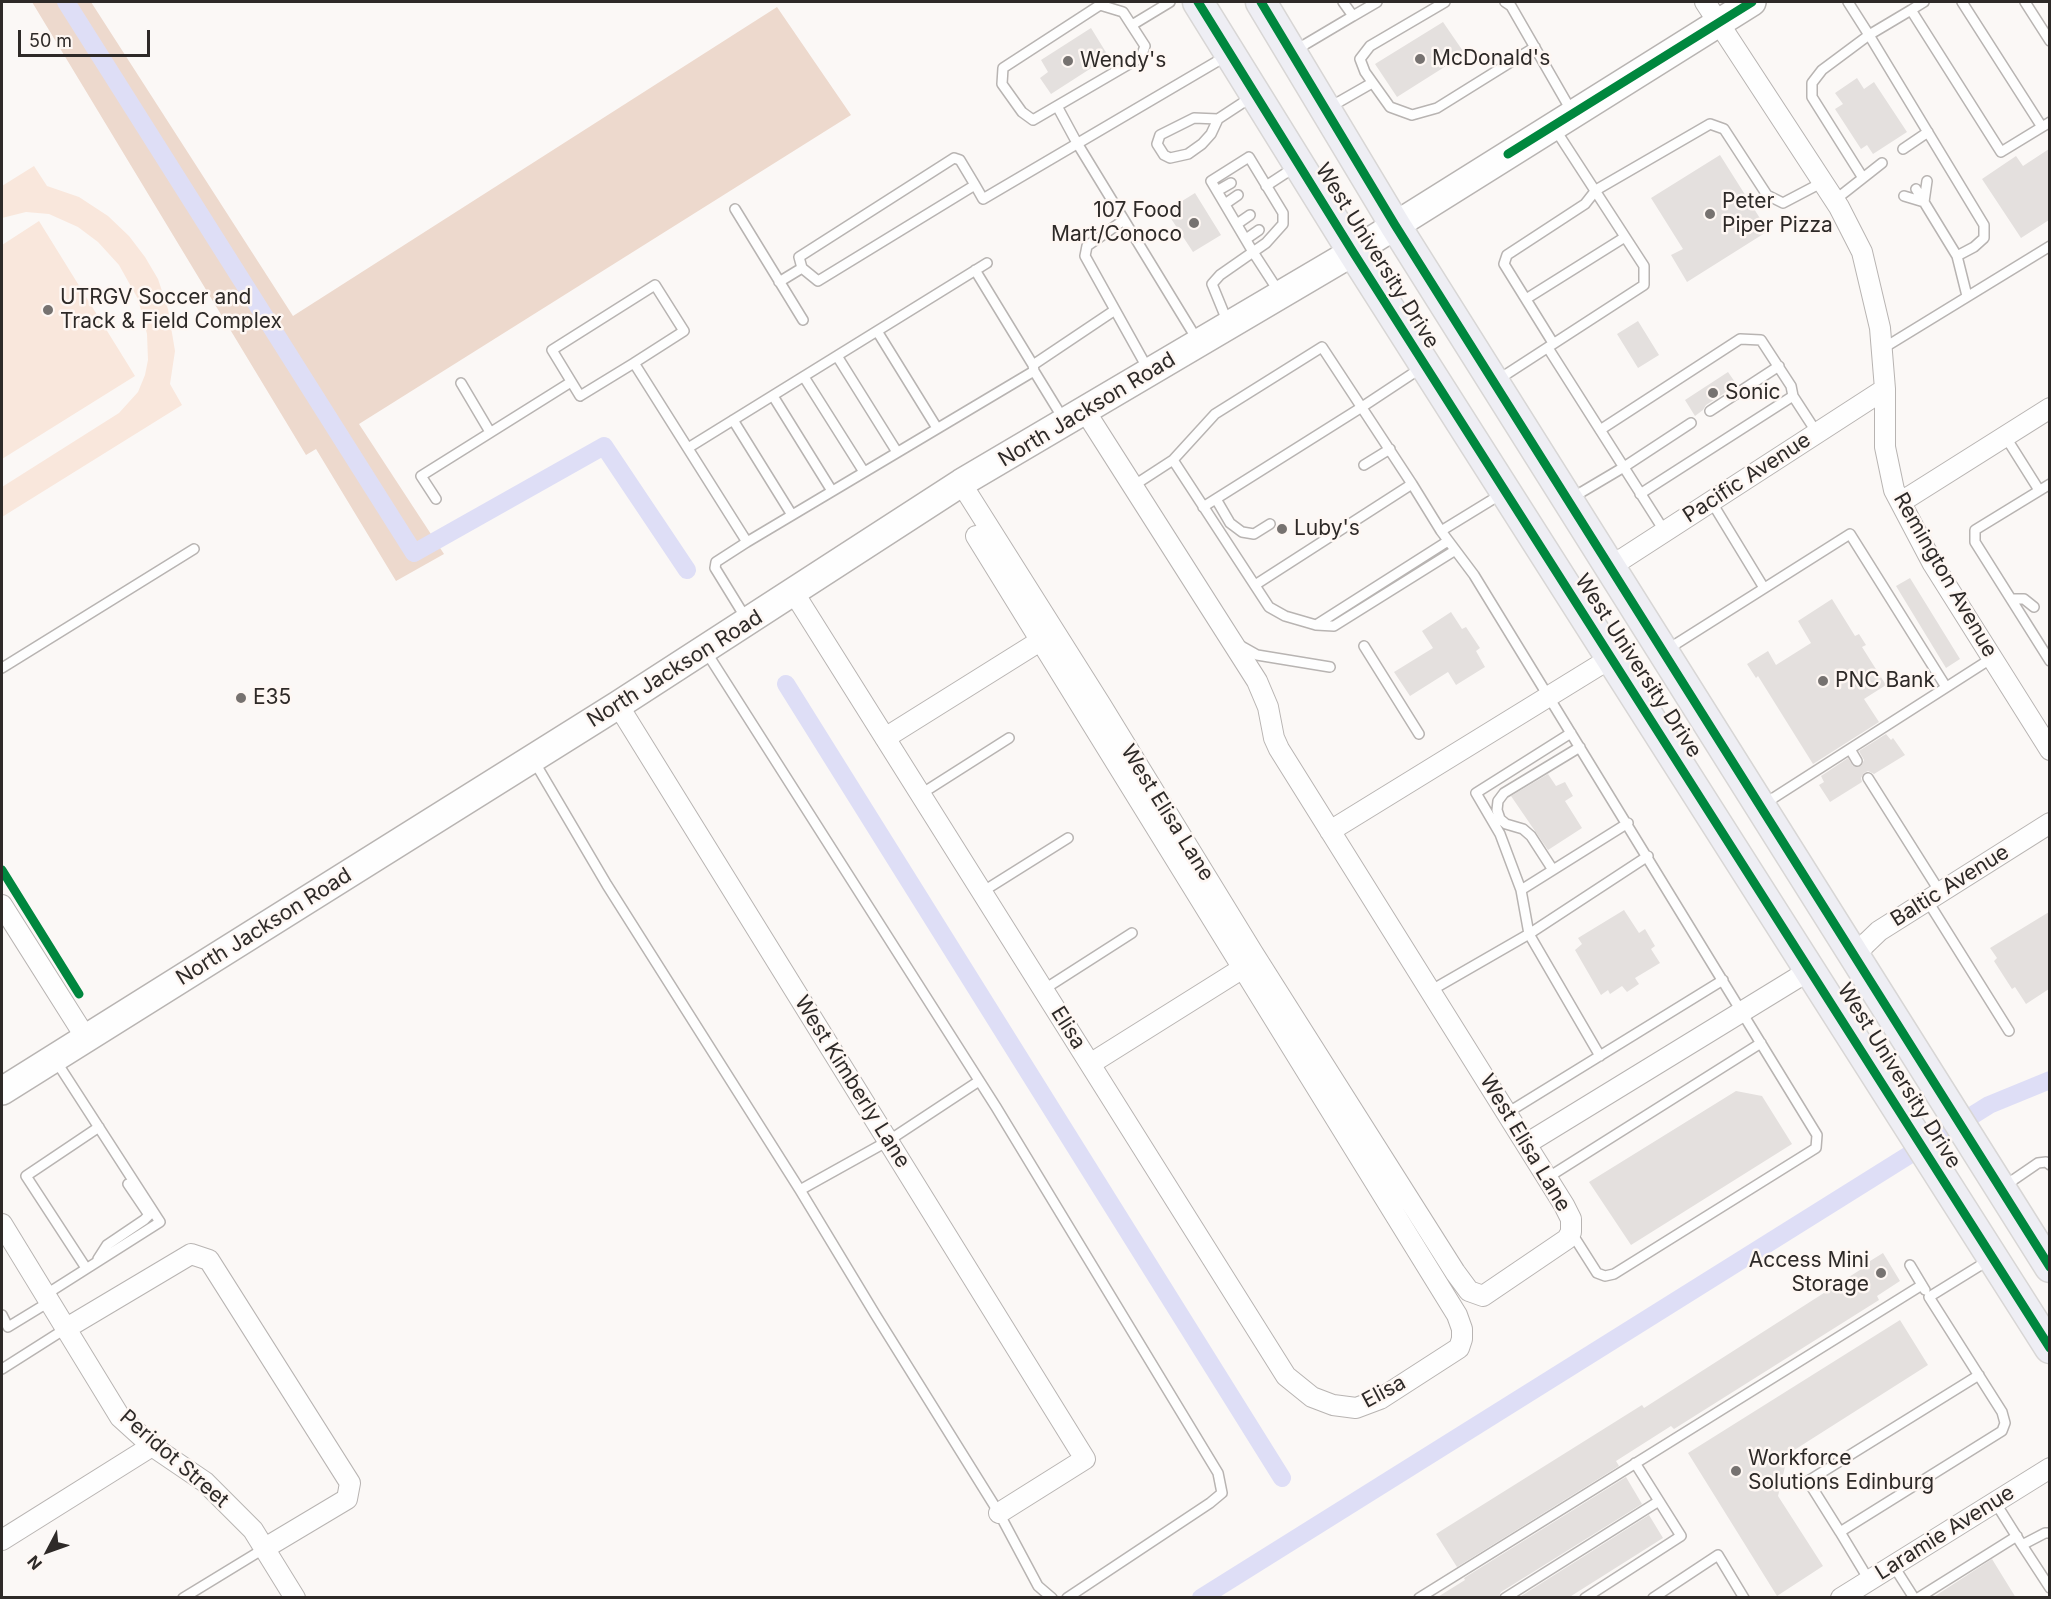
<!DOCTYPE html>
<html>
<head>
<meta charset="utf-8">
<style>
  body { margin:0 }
  #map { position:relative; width:2051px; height:1599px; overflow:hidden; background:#fbf8f6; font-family:Inter,sans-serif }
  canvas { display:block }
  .frame { position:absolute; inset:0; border:3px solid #2e2a28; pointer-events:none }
  .north { position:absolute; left:18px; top:1521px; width:60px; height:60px; -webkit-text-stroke:4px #fef7f3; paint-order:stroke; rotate:229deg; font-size:16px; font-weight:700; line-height:24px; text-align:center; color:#2e2a28 }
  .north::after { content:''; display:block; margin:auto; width:21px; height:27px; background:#2e2a28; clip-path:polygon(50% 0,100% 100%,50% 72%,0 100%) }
  .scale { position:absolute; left:18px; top:30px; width:132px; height:27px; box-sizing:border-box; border:3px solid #2e2a28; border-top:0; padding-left:8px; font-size:18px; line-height:21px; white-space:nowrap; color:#2e2a28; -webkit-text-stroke:4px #fef7f3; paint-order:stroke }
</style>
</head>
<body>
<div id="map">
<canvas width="2051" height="1599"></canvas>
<div class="frame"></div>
<div class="north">N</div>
<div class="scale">50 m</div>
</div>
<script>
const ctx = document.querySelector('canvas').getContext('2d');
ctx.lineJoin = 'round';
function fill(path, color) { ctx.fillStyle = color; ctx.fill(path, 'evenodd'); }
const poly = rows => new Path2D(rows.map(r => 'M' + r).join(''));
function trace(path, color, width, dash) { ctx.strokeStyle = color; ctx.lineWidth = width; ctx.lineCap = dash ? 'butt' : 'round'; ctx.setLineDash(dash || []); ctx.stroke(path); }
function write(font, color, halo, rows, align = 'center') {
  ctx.font = font + ' Inter,sans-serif'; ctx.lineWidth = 5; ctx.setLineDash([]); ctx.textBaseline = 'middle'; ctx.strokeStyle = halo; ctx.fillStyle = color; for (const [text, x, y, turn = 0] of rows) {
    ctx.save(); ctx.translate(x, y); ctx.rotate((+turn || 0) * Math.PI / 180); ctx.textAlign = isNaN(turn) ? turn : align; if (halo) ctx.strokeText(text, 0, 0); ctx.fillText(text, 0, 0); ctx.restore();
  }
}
fill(poly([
  [34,166,47,186,79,197,108,216,129,236,145,257,158,279,168,309,175,351,170,384,182,405,2,517,2,487,119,413,138,392,145,375,148,360,147,334,138,299,119,265,98,242,78,227,49,214,26,212,2,218,2,186],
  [39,221,135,376,2,459,2,245]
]), '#f9e7dc');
fill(poly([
  [32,2,91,2,293,316,777,7,851,115,359,424,444,554,396,581,316,449,306,455]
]), '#edd9cd');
trace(poly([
  [66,2,414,553,604,446,687,570],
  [786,684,1282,1478],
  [1201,1598,1989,1105,2050,1080]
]), '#dedef6', 18);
fill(poly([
  [1443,22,1465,54,1397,97,1375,64],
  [1091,28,1107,54,1094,61,1096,65,1051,94,1040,78,1048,72,1041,60],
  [1857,78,1864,89,1874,82,1907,132,1873,154,1867,145,1861,149,1835,109,1843,104,1835,93],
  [2049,149,2049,220,2021,238,1982,179,2016,156,2023,166],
  [1720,155,1768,231,1687,282,1671,255,1683,249,1651,198],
  [1195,193,1221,235,1193,252,1166,211],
  [1638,321,1659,355,1638,368,1617,334],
  [1728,372,1737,385,1706,405,1703,410,1695,416,1685,400],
  [1910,578,1960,659,1946,668,1896,586],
  [1832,599,1855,636,1859,634,1866,645,1862,647,1886,685,1864,699,1879,722,1813,764,1758,676,1756,678,1747,664,1768,651,1776,665,1811,643,1798,621],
  [1451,612,1462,629,1466,627,1480,648,1476,651,1485,667,1456,685,1448,672,1410,696,1394,672,1433,648,1422,631],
  [1886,734,1891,740,1893,738,1905,755,1874,774,1868,771,1864,773,1861,778,1862,782,1830,802,1819,785,1824,782,1821,776,1848,758,1853,766,1861,766,1864,760,1859,751],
  [1548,774,1556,786,1565,782,1573,796,1565,801,1582,828,1548,850,1511,796],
  [1624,910,1639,933,1645,929,1655,946,1651,949,1660,963,1635,978,1639,984,1627,992,1622,986,1610,994,1608,990,1601,995,1575,950,1582,944,1578,938],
  [2049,912,2049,989,2026,1004,2015,987,2012,989,1994,961,1997,958,1990,948],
  [1736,1091,1762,1096,1792,1144,1631,1245,1589,1182],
  [1883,1253,1900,1281,1877,1296,1879,1300,1674,1429,1671,1426,1616,1461,1619,1466,1457,1567,1436,1534,1642,1405,1644,1408,1863,1268,1862,1266],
  [1900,1320,1928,1365,1788,1454,1778,1496,1823,1566,1777,1596,1688,1453],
  [1626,1477,1642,1504,1501,1592,1498,1598,1436,1598,1465,1580,1464,1578],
  [1649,1515,1663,1538,1568,1598,1518,1598],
  [1992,1559,2016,1598,1932,1598]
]), '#e4e0de');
const service = poly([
  [1343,2,1353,16,1377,2],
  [1445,2,1370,46,1360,59,1365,72,1390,107,1412,115,1437,108,1535,47],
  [1505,2,1511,6,1572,112],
  [1848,2,1869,35,1911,10],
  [1924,2,1911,10,2001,152,2050,122],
  [1962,2,2042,127],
  [2025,2,2050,41],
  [1100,5,1123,12,1145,46,1141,57,1033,120,1022,112,1002,84,1003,68,1100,5],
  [1132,25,1170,2],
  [1294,51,1353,16],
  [1057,106,1077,143,1198,341],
  [1330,107,1372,83],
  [1218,119,1194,118,1160,135,1157,144,1164,155,1170,158,1188,154,1202,144,1211,134,1218,119,1253,96],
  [1903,149,1928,132],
  [1863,178,1812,97,1812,83,1822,70,1869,35,1984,225,1984,238,1974,247,1957,256],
  [975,185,818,281,802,268,799,257,954,158,960,160,975,185,983,199,1228,55],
  [1266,186,1295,167],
  [1916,189,1924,202],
  [1217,191,1231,183],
  [1904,196,1924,202,1957,256,1967,296],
  [1835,200,1882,163],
  [1924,202,1927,181],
  [1225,204,1238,195],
  [735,209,803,320],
  [1124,220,1087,246,1085,256,1149,371],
  [1237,224,1250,215],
  [1246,239,1259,230],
  [975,270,1033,365],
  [779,282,802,268],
  [1526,299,1625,237],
  [1228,323,1212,284,1220,275,1253,252,1266,243,1283,224,1283,213,1249,157,1211,181,1253,252,1279,292],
  [877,331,937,428],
  [1553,343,1504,264,1507,255,1585,204,1596,190,1710,124,1724,129,1767,195,1783,203,1823,182],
  [1548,348,1665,532],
  [1882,349,2050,246],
  [837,356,897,452],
  [634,363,684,331,655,285,552,350,580,396,634,363,747,542,1034,371],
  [804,377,864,472],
  [1496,381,1644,285,1644,266,1555,129],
  [461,383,490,432],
  [773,396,832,491],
  [1793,396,1817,433],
  [1710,411,1779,366],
  [733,420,792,515],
  [1064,420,1034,371,1033,365,1115,310],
  [1600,430,1740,339,1761,340,1791,386,1793,396,1640,494],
  [2005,436,2039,490],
  [688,448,987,263],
  [1173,460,1269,607,1285,616,1316,625,1334,626,1454,551],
  [1364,465,1390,449],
  [2050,484,1975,530,1975,542,2050,661],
  [1133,486,1173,460,1215,414,1322,347,1412,484],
  [436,499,421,476,571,382],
  [1216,499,1230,523,1242,532,1254,534,1270,524],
  [1570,499,1624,467,1691,423],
  [1711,501,1764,588],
  [1203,507,1362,407,1421,368],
  [1441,531,1474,575,1817,1135,1816,1148,1614,1274,1605,1276,1597,1273,1571,1232],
  [1255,585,1412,484,1441,531,1503,493],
  [2011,599,2024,599,2034,607],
  [747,620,715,568,716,562,747,542],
  [1316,625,1448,541],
  [1241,646,1257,655,1330,667],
  [1364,646,1419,734],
  [1668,649,1850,534,1946,687],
  [705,650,996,1107,1218,1473,1222,1493,1210,1503,1067,1598],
  [2,668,194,549],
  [1571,733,1476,793,1500,834,1521,890,1529,934,1600,1056],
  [1850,749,1857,761],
  [534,761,607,885,800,1190,875,1314,999,1513,1038,1586,1052,1598],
  [1868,778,1940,892],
  [921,794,1009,738],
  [1764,804,1992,658],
  [1553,870,1531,836,1523,829,1506,824,1500,819,1497,810,1498,801,1504,793,1580,747],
  [1521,890,1628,823],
  [982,892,1068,838],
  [1927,900,2009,1031],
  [1043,990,1132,933],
  [1430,991,1529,934,1648,856],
  [1507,1113,1723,980],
  [1547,1178,1761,1043],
  [2003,1187,2038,1163,2046,1162,2050,1165],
  [800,1190,888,1141,979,1081],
  [98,1259,107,1245,144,1220,149,1215,128,1184],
  [1910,1265,1925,1290],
  [86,1268,26,1176,99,1127],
  [45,1295,160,1222,56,1061],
  [2,1315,8,1327,49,1302],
  [2,1369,65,1329],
  [1995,1502,2022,1545,2045,1533,2050,1533],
  [1840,1532,1808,1481,1979,1375],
  [2022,1545,2050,1588],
  [1893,1565,1914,1598],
  [1869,1580,1840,1532,2002,1431,2005,1423,2002,1412,1929,1297,1989,1260],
  [183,1598,265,1548],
  [1419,1598,1922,1285],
  [1505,1598,1659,1501],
  [1585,1598,1681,1536,1635,1463],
  [1653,1598,1718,1555,1744,1598],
  [1918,1598,2017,1536]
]);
const minor = poly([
  [1705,2,1839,207,1862,252,1880,328,1885,389,1885,447,1894,490,1933,564,2050,750],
  [961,483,1101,705,1253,953,1455,1272,1469,1291,1483,1296,1567,1239,1571,1232,1571,1219,1564,1205,1279,749,1274,738,1268,707,1257,681,1085,411],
  [1901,502,2050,408],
  [1610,567,1885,389],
  [794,593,1286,1376,1312,1397,1333,1405,1356,1408,1380,1399,1459,1348,1462,1339,1462,1329,1457,1315,976,536],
  [618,705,1085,1459,999,1513],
  [885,738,1040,641],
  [1330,831,1611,658],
  [2,905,86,1038],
  [1854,955,1879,931,2050,823],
  [1090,1064,1243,968],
  [1526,1144,1810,970],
  [2,1224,120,1417,152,1446,205,1482,253,1530,295,1598],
  [65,1329,191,1254,209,1260,350,1483,347,1499,265,1548],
  [2,1540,152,1446],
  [1841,1598,2050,1468]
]);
const secondary = poly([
  [2,1091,618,705,961,483,1353,252,1752,2]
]);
const primary = poly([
  [1198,2,1353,252,2050,1348],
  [1261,2,1395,225,2050,1267]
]);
trace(service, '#b8b4b2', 12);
trace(minor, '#b8b4b2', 22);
trace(secondary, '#b8b4b2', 30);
trace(primary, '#d8d6d5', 33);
trace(service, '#fefefe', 9);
trace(minor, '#fefefe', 20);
trace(secondary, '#fefefe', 27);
trace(primary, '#eeeef4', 30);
trace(poly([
  [1198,2,1353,252,2050,1348],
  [1261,2,1395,225,2050,1267],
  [1508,154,1752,2],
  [2,870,79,994]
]), '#00873e', 9);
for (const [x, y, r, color] of [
  [1420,59,6,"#767270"],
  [1068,61,6,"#767270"],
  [1710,214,6,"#767270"],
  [1194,223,6,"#767270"],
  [48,310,6,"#767270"],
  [1713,393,6,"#767270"],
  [1282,529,6,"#767270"],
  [1823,681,6,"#767270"],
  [241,698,6,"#767270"],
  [1881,1273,6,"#767270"],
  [1736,1471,6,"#767270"]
]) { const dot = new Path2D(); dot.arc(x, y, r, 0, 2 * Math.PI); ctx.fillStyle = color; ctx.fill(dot); trace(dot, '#fef7f3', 2); }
write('21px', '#2e2a28', '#fef7f3', [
  ["McDonald's",1432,59],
  ["Wendy's",1080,61],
  ["Peter",1722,202],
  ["Piper Pizza",1722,226],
  ["107 Food",1182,211,"right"],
  ["Mart/Conoco",1182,235,"right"],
  ["UTRGV Soccer and",60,298],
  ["Track & Field Complex",60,322],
  ["Sonic",1725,393],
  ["Luby's",1294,529],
  ["PNC Bank",1835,681],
  ["E35",253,698],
  ["Access Mini",1869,1261,"right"],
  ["Storage",1869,1285,"right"],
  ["Workforce",1748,1459],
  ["Solutions Edinburg",1748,1483]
], 'left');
write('21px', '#2e2a28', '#fef7f3', [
  ["West University Drive",1377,256,58],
  ["North Jackson Road",1087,410,-31],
  ["Pacific Avenue",1747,478,-33],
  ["Remington Avenue",1945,575,60],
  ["West University Drive",1638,666,57],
  ["North Jackson Road",675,669,-32],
  ["West Elisa Lane",1167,813,58],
  ["Baltic Avenue",1950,886,-32],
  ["North Jackson Road",264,927,-32],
  ["Elisa",1068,1028,58],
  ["West University Drive",1899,1076,58],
  ["West Kimberly Lane",852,1082,58],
  ["West Elisa Lane",1525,1143,59],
  ["Elisa",1384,1392,-28],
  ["Peridot Street",174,1459,41],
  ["Laramie Avenue",1945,1533,-32]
]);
</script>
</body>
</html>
